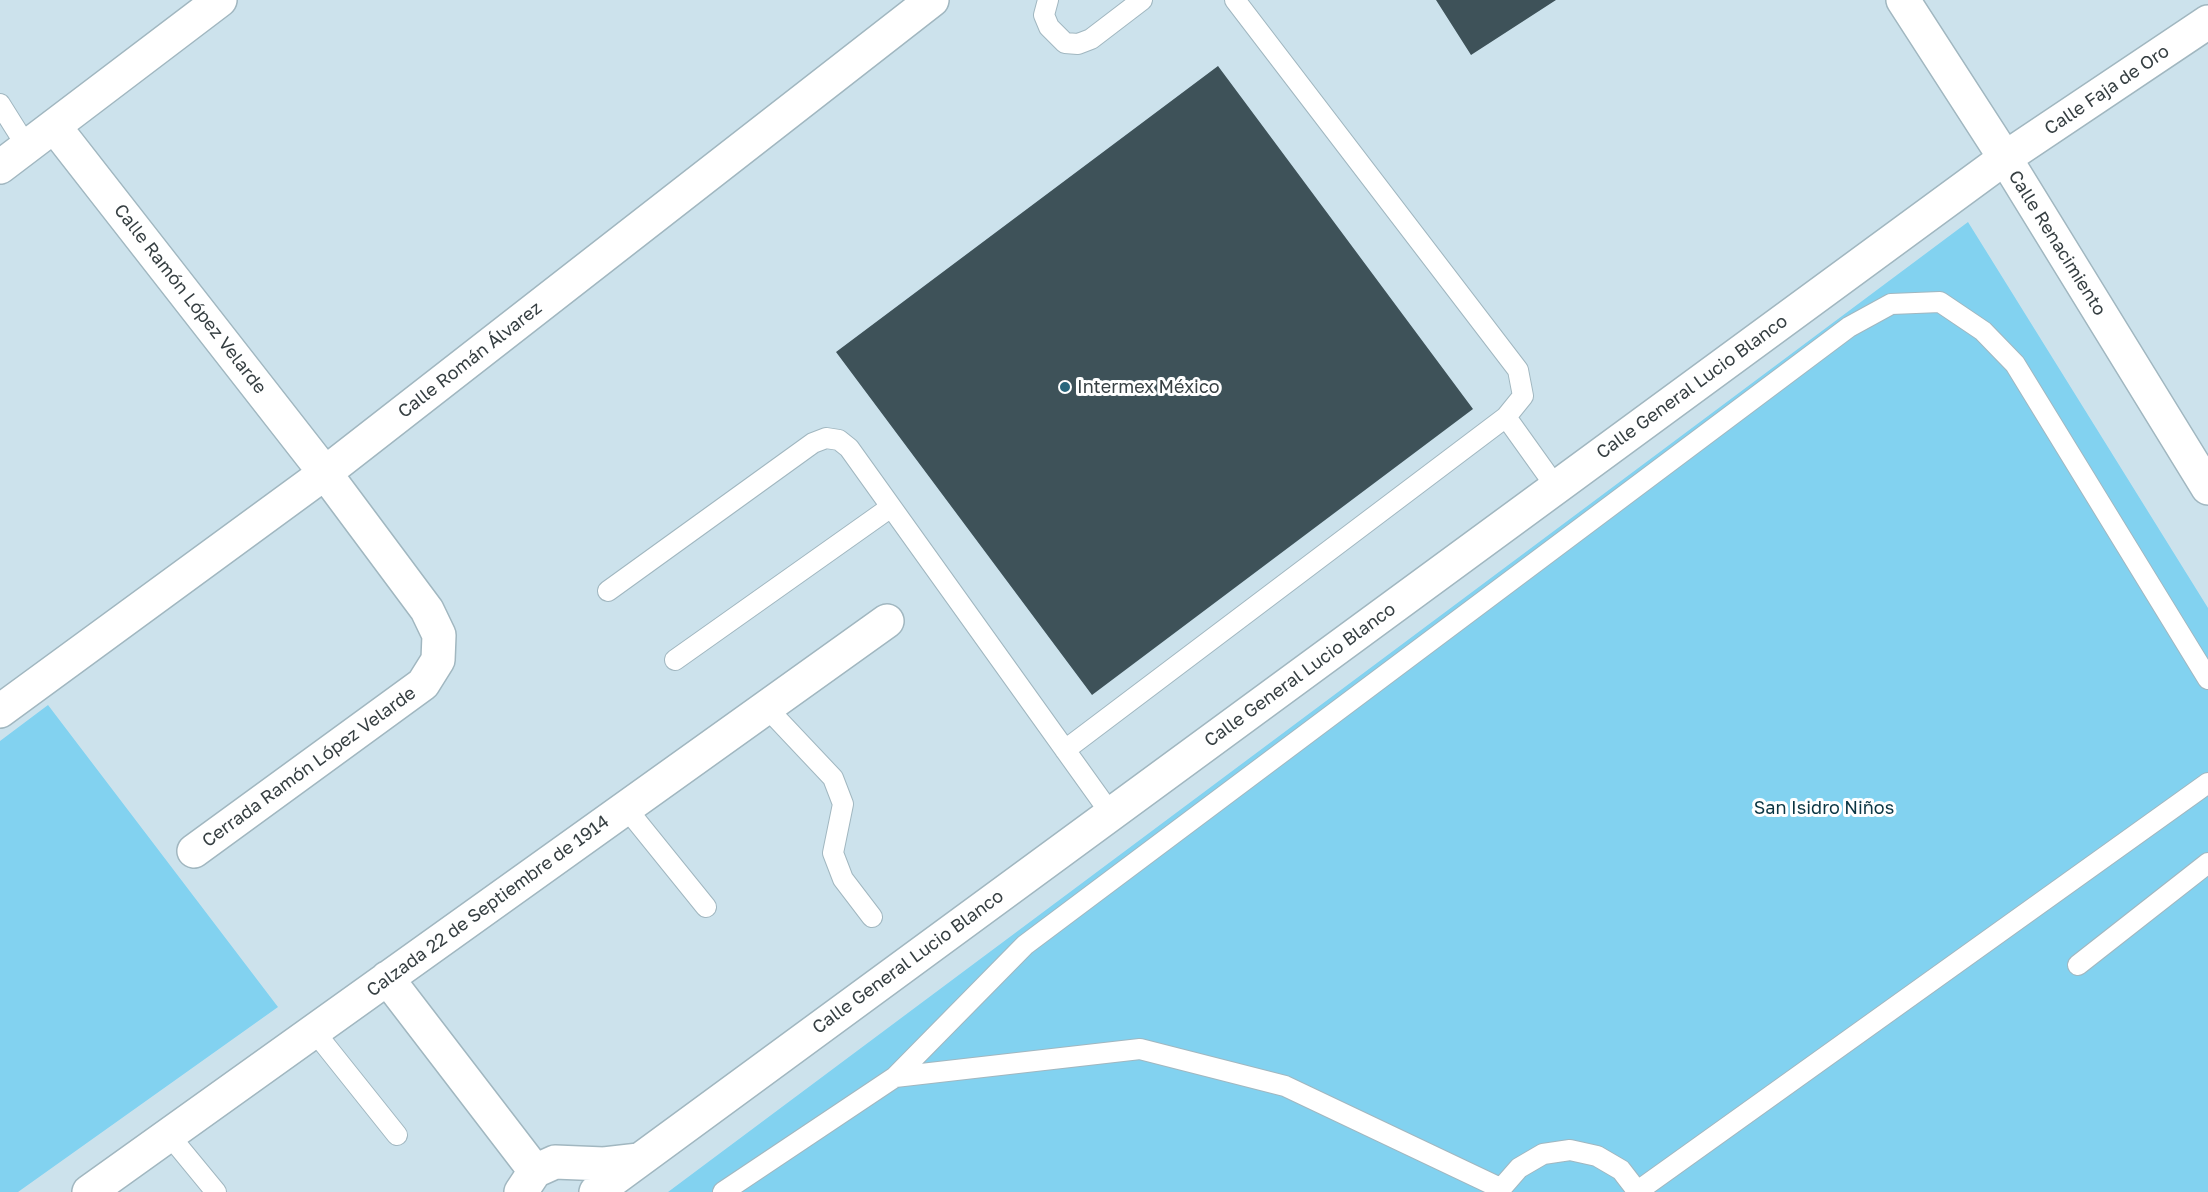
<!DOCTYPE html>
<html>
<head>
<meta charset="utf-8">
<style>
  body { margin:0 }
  canvas { display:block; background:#cce2ec }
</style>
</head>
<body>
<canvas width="2208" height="1192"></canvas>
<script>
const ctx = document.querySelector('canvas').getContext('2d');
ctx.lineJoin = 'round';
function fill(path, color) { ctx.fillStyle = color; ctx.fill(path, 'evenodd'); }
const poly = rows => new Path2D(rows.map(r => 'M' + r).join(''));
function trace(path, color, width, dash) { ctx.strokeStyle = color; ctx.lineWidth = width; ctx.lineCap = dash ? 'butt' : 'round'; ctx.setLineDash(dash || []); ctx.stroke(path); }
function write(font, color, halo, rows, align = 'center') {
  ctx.font = font + ' "Golos Text",sans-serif'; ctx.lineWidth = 6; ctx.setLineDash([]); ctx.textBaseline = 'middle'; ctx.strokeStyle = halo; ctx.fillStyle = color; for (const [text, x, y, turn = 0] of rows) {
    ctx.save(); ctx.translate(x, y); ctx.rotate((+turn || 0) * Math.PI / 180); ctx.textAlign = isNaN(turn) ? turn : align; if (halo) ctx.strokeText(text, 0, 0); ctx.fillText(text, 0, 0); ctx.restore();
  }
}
fill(poly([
  [1968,222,2208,608,2208,1192,668,1192],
  [48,705,278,1007,18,1192,0,1192,0,741]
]), '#82d2f0');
fill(poly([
  [1436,0,1556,0,1471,55],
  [1218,66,1473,409,1092,695,836,352]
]), '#3e5259');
const service = poly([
  [1048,0,1044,15,1049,27,1065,43,1078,44,1091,39,1142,0],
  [1235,0,1518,370,1523,396,1506,417],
  [0,104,27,147],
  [608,591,813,443,826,438,839,440,849,448,1111,814],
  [675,660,891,507],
  [766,707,833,778,843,804,833,853,843,879,872,917],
  [1065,750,1506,417,1556,487],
  [626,808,706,907],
  [2078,965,2208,863],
  [314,1031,397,1135],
  [895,1077,1025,945,1849,327,1891,304,1940,302,1983,331,2015,364,2208,679],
  [169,1135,216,1192],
  [1638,1191,2208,783],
  [723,1192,895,1077,1140,1049,1285,1086,1500,1188],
  [1498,1192,1519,1168,1543,1154,1570,1150,1597,1156,1621,1170,1638,1192]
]);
const minor = poly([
  [54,126,325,473,427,610,439,635,438,660,423,684,194,851],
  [0,167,220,0],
  [0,711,325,473,932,0],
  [387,978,535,1171],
  [89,1192,887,621],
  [521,1192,535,1171,555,1162,604,1164,639,1160],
  [596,1192,2005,158,2208,22]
]);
const tertiary = poly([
  [1903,0,2005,158,2208,488]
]);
trace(service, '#a1b7c0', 22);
trace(minor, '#a1b7c0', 36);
trace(tertiary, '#a1b7c0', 36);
trace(service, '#fff', 20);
trace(minor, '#fff', 33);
trace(tertiary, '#fff', 33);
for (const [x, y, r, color] of [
  [1065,387,6,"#28667c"]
]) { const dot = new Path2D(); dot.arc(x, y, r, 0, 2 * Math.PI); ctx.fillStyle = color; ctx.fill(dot); trace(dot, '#fff', 2); }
write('18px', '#363f42', '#fff', [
  ["Calle Faja de Oro",2107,90,-34],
  ["Calle Renacimiento",2057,243,58],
  ["Calle Ramón López Velarde",190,299,52],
  ["Calle Román Álvarez",470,360,-38],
  ["Calle General Lucio Blanco",1692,387,-36],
  ["Calle General Lucio Blanco",1300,675,-36],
  ["Cerrada Ramón López Velarde",309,767,-36],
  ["Calzada 22 de Septiembre de 1914",488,906,-36],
  ["Calle General Lucio Blanco",908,962,-36]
]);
write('18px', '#363f42', '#fff', [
  ["Intermex México",1077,387]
], 'left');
write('18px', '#0a3543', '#fff', [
  ["San Isidro Niños",1824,808]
]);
</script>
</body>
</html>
